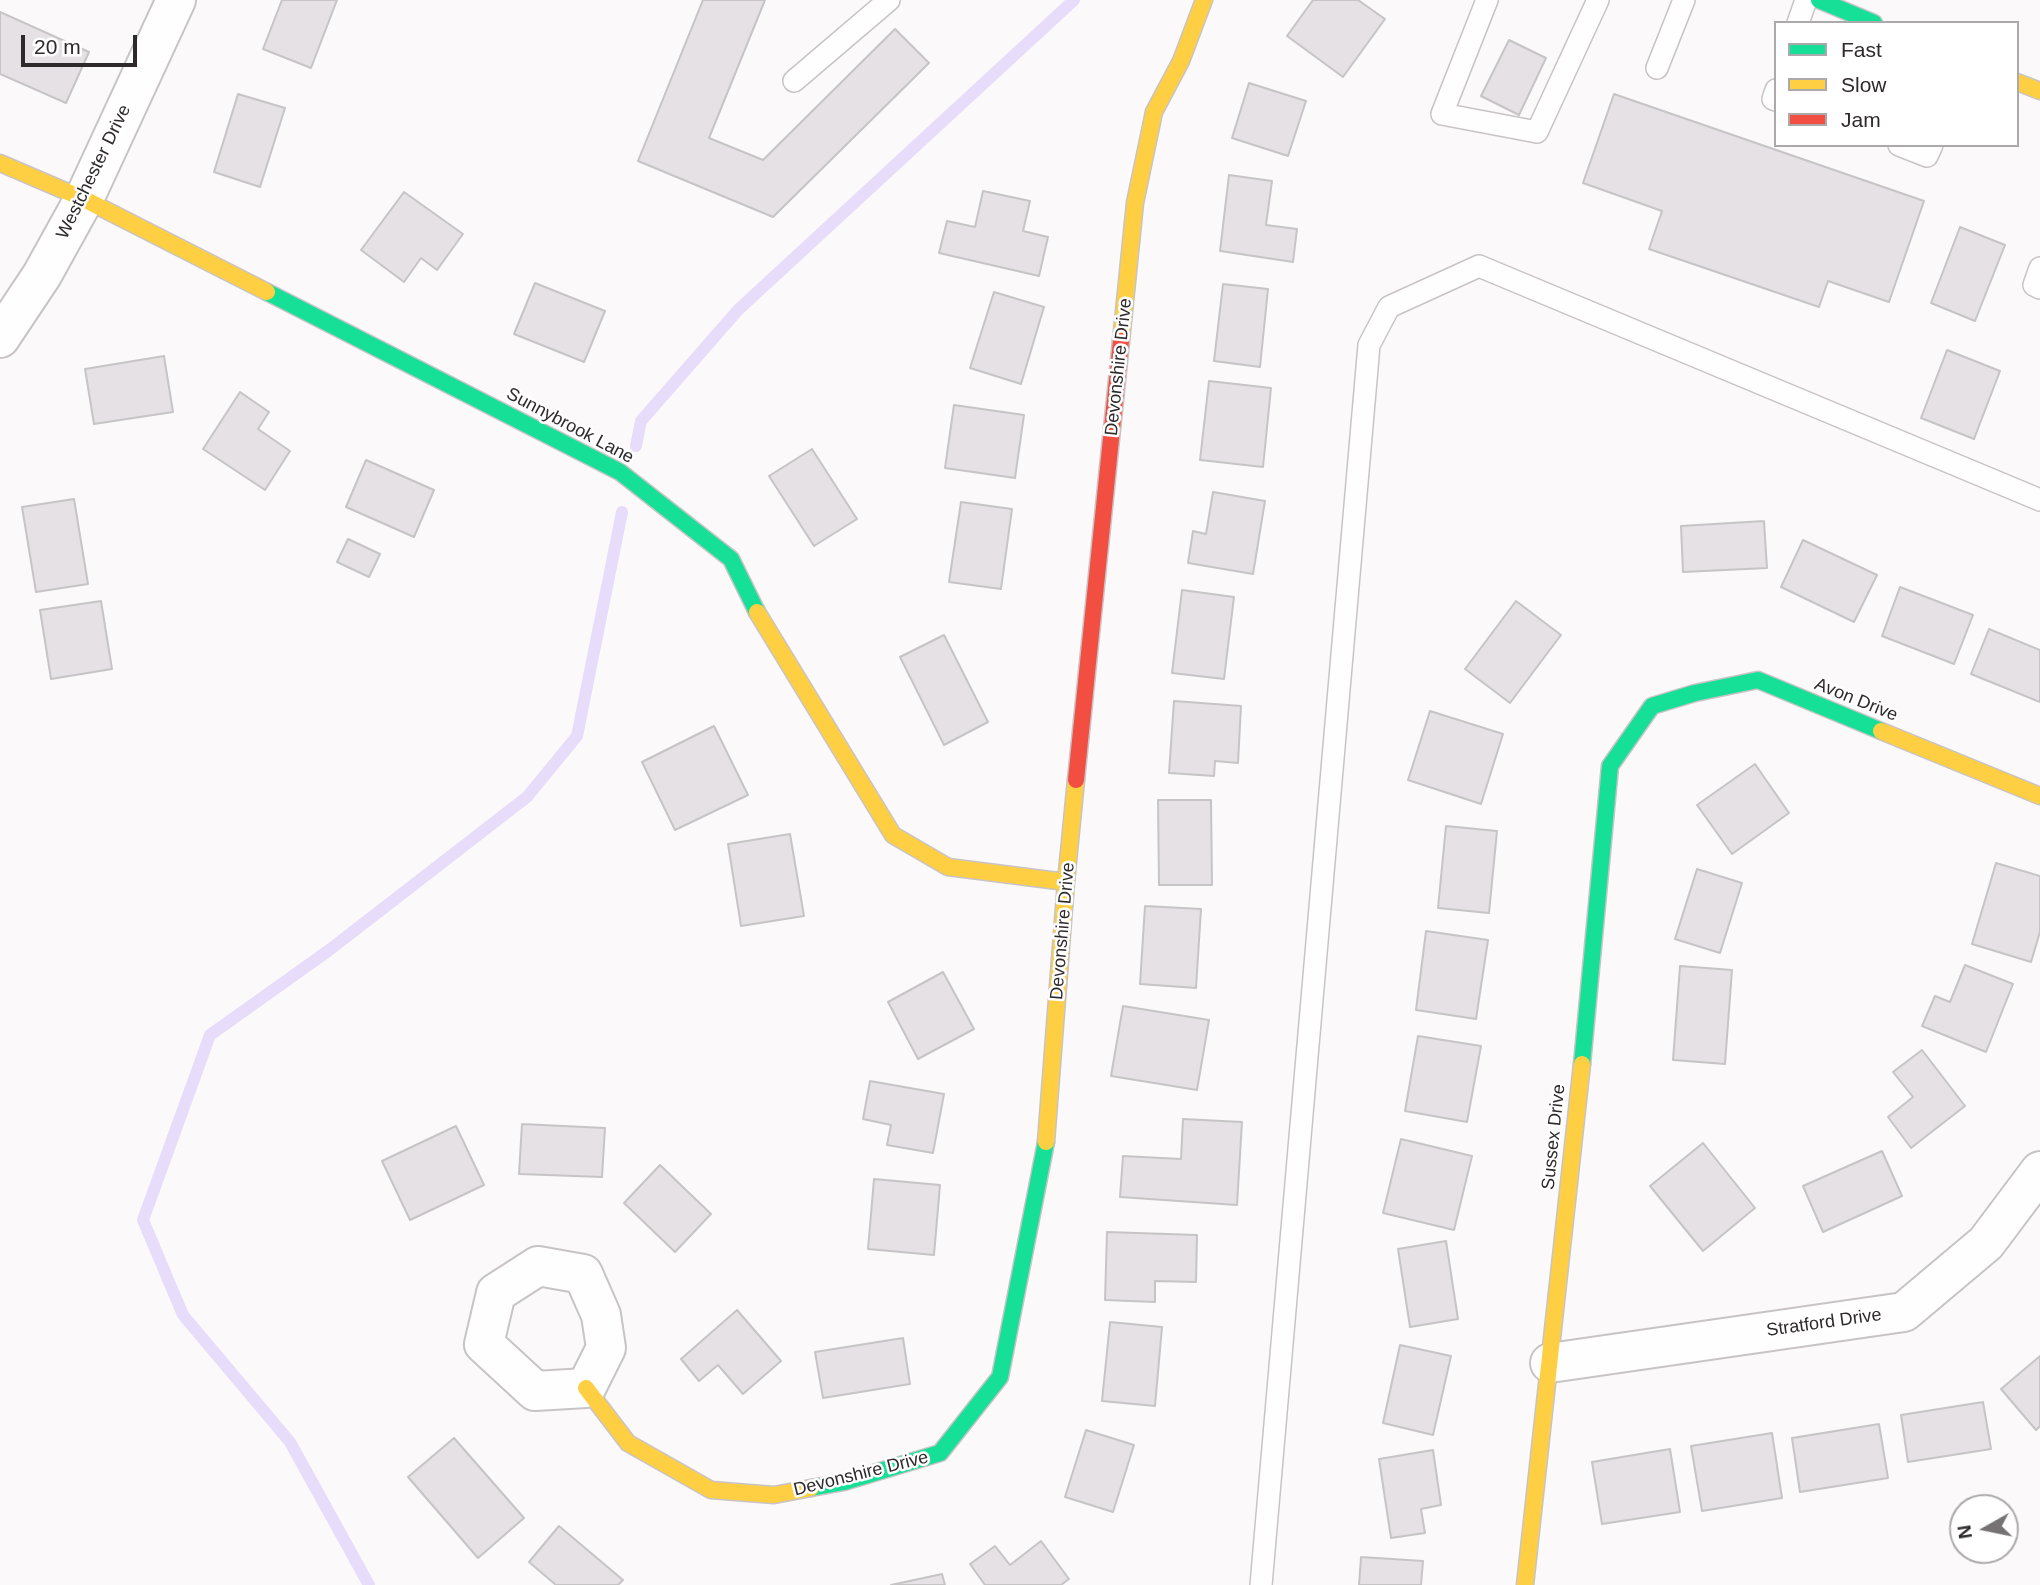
<!DOCTYPE html>
<html>
<head>
<meta charset="utf-8">
<style>
  body { margin:0 }
  #map { position:relative; width:2040px; height:1585px; overflow:hidden; background:#fcf9fa; font-family:Helvetica,sans-serif }
  canvas { display:block }
  .legend { position:absolute; left:1774px; top:21px; width:245px; height:126px; box-sizing:border-box; background:#fff; border:2px solid #aba9aa; margin:0; padding:9px 12px; list-style:none; font-size:21px; color:#2e292a }
  .legend li { display:flex; align-items:center; gap:14px; height:35px }
  .legend b { width:35px; border:2px solid #aba9aa }
  .north { position:absolute; left:1949px; top:1494px; width:70px; height:70px; box-sizing:border-box; background:#fff; border:2px solid #aba9aa; border-radius:50%; rotate:261deg; font-size:19px; font-weight:700; line-height:28px; text-align:center; color:#2e292a }
  .north::after { content:''; display:block; margin:auto; width:24px; height:32px; background:#767273; clip-path:polygon(50% 0,100% 100%,50% 72%,0 100%) }
  .scale { position:absolute; left:21px; top:35px; width:116px; height:32px; box-sizing:border-box; border:4px solid #2e292a; border-top:0; padding-left:9px; font-size:21px; line-height:24px; white-space:nowrap; color:#2e292a; -webkit-text-stroke:5px #fff; paint-order:stroke }
</style>
</head>
<body>
<div id="map">
<canvas width="2040" height="1585"></canvas>
<ul class="legend">
<li><b style="height:9px;background:#16e098"></b>Fast</li>
<li><b style="height:9px;background:#ffcf43"></b>Slow</li>
<li><b style="height:9px;background:#f24e42"></b>Jam</li>
</ul>
<div class="north">N</div>
<div class="scale">20 m</div>
</div>
<script>
const ctx = document.querySelector('canvas').getContext('2d');
ctx.lineJoin = 'round';
const poly = rows => new Path2D(rows.map(r => 'M' + r).join(''));
function trace(path, color, width, dash) { ctx.strokeStyle = color; ctx.lineWidth = width; ctx.lineCap = dash ? 'butt' : 'round'; ctx.setLineDash(dash || []); ctx.stroke(path); }
function fill(path, color) { ctx.fillStyle = color; ctx.fill(path, 'evenodd'); }
function write(font, color, halo, rows, align = 'center') {
  ctx.font = font + ' Helvetica,sans-serif'; ctx.lineWidth = 5; ctx.setLineDash([]); ctx.textBaseline = 'middle'; ctx.strokeStyle = halo; ctx.fillStyle = color; for (const [text, x, y, turn = 0] of rows) {
    ctx.save(); ctx.translate(x, y); ctx.rotate((+turn || 0) * Math.PI / 180); ctx.textAlign = isNaN(turn) ? turn : align; if (halo) ctx.strokeText(text, 0, 0); ctx.fillText(text, 0, 0); ctx.restore();
  }
}
trace(poly([
  [636,446,641,421,738,310,1074,0],
  [369,1585,290,1442,183,1315,143,1220,210,1035,328,951,527,797,577,736,622,512]
]), '#e7ddfa', 12);
const building = poly([
  [282,0,337,0,311,68,263,49,282,0],
  [703,0,765,0,709,138,763,160,895,29,929,63,773,217,638,161,703,0],
  [1313,0,1358,0,1385,19,1343,77,1287,36,1313,0],
  [0,12,89,52,66,103,0,74,0,12],
  [1509,40,1546,58,1519,115,1481,96,1509,40],
  [1249,83,1306,101,1288,156,1232,138,1249,83],
  [238,94,285,108,260,187,214,172,238,94],
  [1614,94,1924,201,1889,302,1828,281,1819,307,1649,249,1662,211,1583,183,1614,94],
  [1229,175,1272,181,1266,225,1297,229,1293,262,1220,251,1229,175],
  [983,191,1030,201,1023,231,1048,237,1039,276,939,253,947,221,975,227,983,191],
  [404,192,463,234,437,270,421,258,404,282,361,250,404,192],
  [1960,227,2005,245,1975,321,1931,303,1960,227],
  [535,283,605,311,584,362,514,334,535,283],
  [1223,284,1268,289,1260,367,1214,361,1223,284],
  [994,292,1044,307,1021,384,970,368,994,292],
  [1947,350,2000,371,1974,439,1921,418,1947,350],
  [164,356,173,412,94,424,85,369,164,356],
  [1209,381,1271,388,1263,467,1200,460,1209,381],
  [240,392,269,412,258,429,290,451,265,490,203,449,240,392],
  [954,405,1024,415,1015,478,945,468,954,405],
  [812,449,857,519,814,546,769,476,812,449],
  [366,460,434,490,414,537,346,507,366,460],
  [1213,492,1265,501,1253,574,1188,563,1193,531,1206,534,1213,492],
  [74,499,88,584,36,592,22,507,74,499],
  [961,502,1012,509,1001,589,949,582,961,502],
  [1764,521,1767,568,1683,572,1681,526,1764,521],
  [348,539,380,554,369,577,337,562,348,539],
  [1803,540,1877,575,1854,622,1781,587,1803,540],
  [1900,587,1973,615,1954,664,1882,636,1900,587],
  [1182,590,1234,597,1224,679,1172,673,1182,590],
  [101,601,112,669,51,679,40,610,101,601],
  [1516,601,1561,635,1510,703,1465,669,1516,601],
  [1989,629,2040,650,2040,702,1971,674,1989,629],
  [944,635,988,722,944,745,900,657,944,635],
  [1174,701,1241,706,1238,763,1215,761,1214,776,1169,773,1174,701],
  [1430,711,1503,734,1481,804,1408,780,1430,711],
  [714,726,748,795,675,830,642,762,714,726],
  [1755,764,1789,813,1732,854,1697,805,1755,764],
  [1158,800,1211,800,1212,885,1159,885,1158,800],
  [1446,826,1497,831,1489,913,1438,908,1446,826],
  [790,834,804,916,741,926,728,844,790,834],
  [1996,863,2040,876,2040,932,2031,962,1972,944,1996,863],
  [1697,869,1742,883,1720,953,1675,939,1697,869],
  [1145,906,1201,909,1196,988,1140,984,1145,906],
  [1426,931,1488,940,1476,1019,1416,1010,1426,931],
  [1965,965,2013,984,1986,1052,1922,1026,1935,996,1950,1002,1965,965],
  [1680,966,1732,970,1725,1064,1673,1060,1680,966],
  [943,972,974,1029,918,1059,888,1002,943,972],
  [1123,1006,1209,1020,1197,1090,1111,1076,1123,1006],
  [1418,1036,1481,1046,1467,1122,1405,1111,1418,1036],
  [1922,1050,1965,1106,1911,1148,1888,1117,1913,1097,1893,1072,1922,1050],
  [870,1081,944,1094,933,1153,887,1145,891,1125,863,1119,870,1081],
  [1183,1119,1242,1122,1237,1205,1120,1197,1123,1156,1181,1159,1183,1119],
  [522,1124,605,1128,602,1177,519,1174,522,1124],
  [456,1126,484,1185,410,1220,382,1161,456,1126],
  [1401,1139,1472,1156,1454,1230,1383,1213,1401,1139],
  [1703,1143,1755,1208,1703,1251,1650,1186,1703,1143],
  [1882,1151,1902,1196,1823,1232,1803,1186,1882,1151],
  [660,1165,711,1214,675,1252,624,1203,660,1165],
  [874,1179,940,1185,934,1255,868,1249,874,1179],
  [1107,1232,1197,1235,1196,1282,1155,1281,1155,1302,1105,1300,1107,1232],
  [1446,1241,1458,1319,1410,1327,1398,1249,1446,1241],
  [737,1310,781,1361,743,1394,718,1365,699,1381,681,1359,737,1310],
  [1110,1322,1162,1327,1155,1406,1102,1401,1110,1322],
  [903,1338,910,1384,823,1398,815,1352,903,1338],
  [1400,1345,1451,1356,1433,1435,1383,1423,1400,1345],
  [2040,1356,2040,1426,2036,1430,2001,1389,2040,1356],
  [1983,1402,1991,1449,1908,1462,1901,1415,1983,1402],
  [1879,1424,1888,1478,1800,1492,1792,1438,1879,1424],
  [1086,1430,1134,1445,1113,1512,1065,1497,1086,1430],
  [1772,1433,1782,1498,1702,1511,1691,1446,1772,1433],
  [454,1438,524,1518,478,1558,408,1477,454,1438],
  [1670,1449,1680,1512,1602,1524,1592,1462,1670,1449],
  [1433,1450,1441,1505,1421,1509,1425,1533,1391,1538,1379,1459,1433,1450],
  [559,1526,623,1580,618,1585,556,1585,529,1562,559,1526],
  [1041,1541,1069,1579,1061,1585,985,1585,970,1564,995,1546,1010,1565,1041,1541],
  [1361,1557,1423,1561,1421,1585,1359,1585,1361,1557],
  [942,1574,945,1585,891,1585,942,1574]
]);
fill(building, '#e5e1e4');
trace(building, '#c7c4c6', 2);
const lane = poly([
  [1487,0,1442,114,1537,132,1598,0],
  [1798,23,1806,0],
  [1657,68,1684,0],
  [794,81,889,0],
  [1776,90,1773,99,1776,100],
  [1899,145,1927,156,1932,145],
  [2040,268,2034,285,2040,288],
  [1261,1585,1369,345,1389,307,1479,266,2040,500]
]);
const street = poly([
  [0,338,42,275,84,199,176,0],
  [538,1266,583,1274,601,1315,606,1348,586,1388,535,1391,484,1344,496,1293,538,1266],
  [1550,1363,1904,1312,1986,1243,2040,1171]
]);
const fast = poly([
  [1819,0,1874,23],
  [267,292,620,472,731,559,757,612],
  [1582,1064,1610,766,1652,706,1695,693,1758,680,1881,731],
  [811,1488,844,1482,940,1453,1000,1377,1046,1142]
]);
const slow = poly([
  [2017,82,2040,91],
  [0,163,84,199,267,292],
  [1121,341,1135,203,1154,112,1181,61,1204,0],
  [757,612,893,835,948,867,1066,882],
  [1881,731,2040,796],
  [1046,1142,1066,882,1076,780],
  [586,1388,628,1443,711,1490,774,1495,811,1488],
  [1525,1585,1582,1064]
]);
const jam = poly([
  [1076,780,1121,341]
]);
trace(lane, '#c8c4c5', 24);
trace(street, '#c8c4c5', 42);
trace(fast, '#c8c4c5', 19);
trace(slow, '#c8c4c5', 19);
trace(jam, '#c8c4c5', 19);
trace(lane, '#fffefe', 21);
trace(street, '#fffefe', 38);
trace(fast, '#16e098', 16);
trace(slow, '#ffcf43', 16);
trace(jam, '#f24e42', 16);
write('18px', '#2e292a', '#fff', [
  ["Westchester Drive",94,172,-64],
  ["Devonshire Drive",1119,367,-84],
  ["Sunnybrook Lane",570,426,28],
  ["Avon Drive",1856,700,22],
  ["Devonshire Drive",1063,931,-85],
  ["Sussex Drive",1554,1137,-84],
  ["Stratford Drive",1824,1323,-8],
  ["Devonshire Drive",861,1474,-14]
]);
</script>
</body>
</html>
